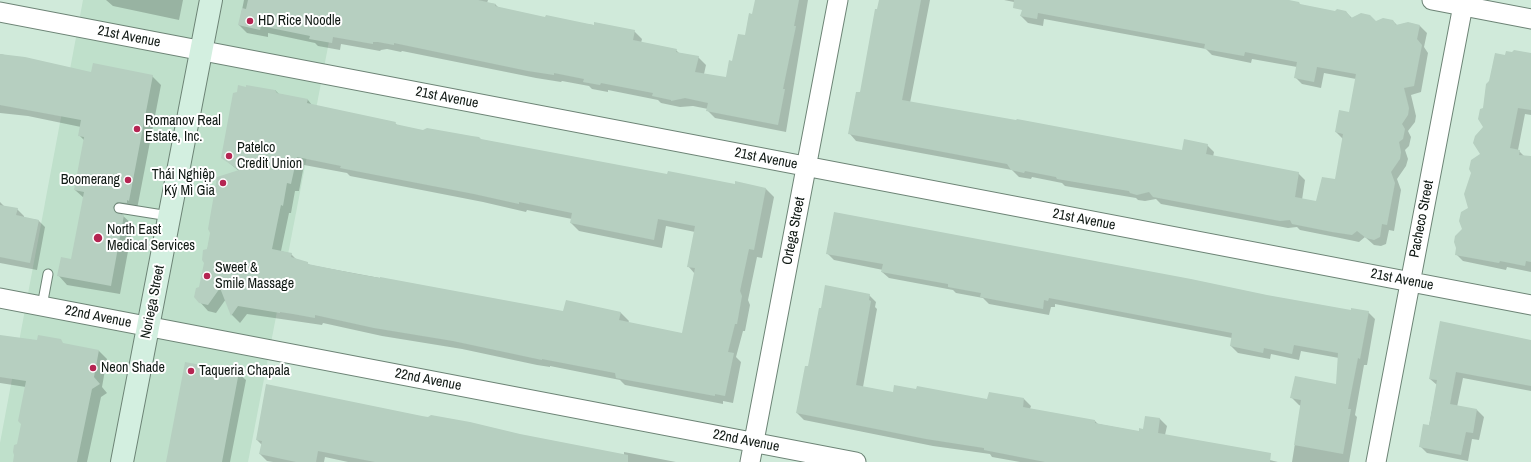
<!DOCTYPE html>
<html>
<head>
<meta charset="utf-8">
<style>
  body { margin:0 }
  canvas { display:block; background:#d0eada }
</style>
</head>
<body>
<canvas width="1531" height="462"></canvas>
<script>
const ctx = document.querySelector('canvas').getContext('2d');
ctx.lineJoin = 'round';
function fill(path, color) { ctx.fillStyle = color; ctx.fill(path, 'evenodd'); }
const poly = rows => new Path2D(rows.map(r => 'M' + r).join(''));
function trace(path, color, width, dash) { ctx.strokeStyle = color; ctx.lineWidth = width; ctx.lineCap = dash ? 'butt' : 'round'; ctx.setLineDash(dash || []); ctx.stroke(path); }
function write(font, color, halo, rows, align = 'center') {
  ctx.font = font + ' "Archivo Narrow",sans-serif'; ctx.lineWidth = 4; ctx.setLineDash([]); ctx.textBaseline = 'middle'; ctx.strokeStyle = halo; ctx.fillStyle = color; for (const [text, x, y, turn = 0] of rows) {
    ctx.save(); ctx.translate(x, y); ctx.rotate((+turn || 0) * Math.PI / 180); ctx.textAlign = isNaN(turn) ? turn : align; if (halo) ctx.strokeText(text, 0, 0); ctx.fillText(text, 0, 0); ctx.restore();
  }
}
fill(poly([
  [83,0,337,0,248,462,0,462,0,443]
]), '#bfe0cb');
fill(poly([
  [106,0,183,0,179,20,113,6],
  [244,0,488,0,487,3,495,4,499,8,546,18,634,31,642,39,641,43,676,50,679,53,698,57,706,65,704,74,726,78,746,36,753,15,756,0,808,0,786,132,715,118,707,110,708,109,693,106,680,107,661,103,658,100,608,90,608,92,592,89,589,86,562,81,561,82,536,78,402,51,401,52,387,49,381,50,380,51,341,44,340,50,318,46,315,43,268,33,268,37,247,33,239,25],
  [880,0,930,0,910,103,1183,151,1207,145,1214,152,1213,157,1298,173,1305,180,1302,200,1317,203,1336,180,1343,139,1336,132,1350,113,1356,79,1324,73,1321,88,1302,84,1295,77,1297,67,1252,59,1251,63,1212,55,1206,49,1044,19,1043,26,1028,23,1021,16,1024,4,1004,0,1278,0,1335,12,1346,12,1352,18,1376,23,1393,21,1398,26,1420,26,1427,33,1424,47,1428,53,1421,92,1411,95,1416,116,1415,122,1408,131,1411,137,1409,146,1405,150,1408,159,1406,166,1397,179,1401,190,1394,231,1389,230,1386,244,1381,246,1374,245,1365,237,1359,242,1340,238,1300,230,1297,227,1288,228,1161,204,1156,199,1145,201,1138,200,1136,198,1065,186,1062,183,1032,177,1031,179,1019,177,1012,170,856,141,850,134,861,94],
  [0,54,92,73,152,76,161,85,137,209,126,211,122,215,133,225,120,294,67,285,59,276,72,260,84,198,75,190,85,141,79,135,81,127,28,116,0,113],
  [1506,57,1531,57,1531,115,1525,114,1518,150,1526,158,1531,214,1531,272,1507,267,1506,270,1463,261,1456,254,1469,209,1481,154,1484,127,1484,108],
  [275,90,279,94,308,100,312,105,395,123,398,126,668,175,736,185,736,182,766,189,774,197,762,258,757,257,748,300,750,305,745,331,743,331,736,357,741,362,733,403,723,401,723,404,625,385,620,380,550,366,550,367,537,365,462,349,382,336,323,323,322,325,247,314,240,323,232,315,226,299,216,313,208,311,200,302,200,287,211,232,239,171,222,157],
  [304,165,347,173,350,176,483,202,526,212,527,210,572,219,571,223,579,231,662,248,666,226,695,232,688,266,695,274,683,334,628,323,629,321,621,313,564,312,310,265,307,263,298,261,291,254,281,251,289,213,291,213,295,191,299,191],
  [0,202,5,207,17,209,24,216,24,218,38,220,45,227,37,270,0,263],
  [827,253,1267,296,1352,311,1368,312,1375,319,1367,365,1364,365,1355,415,1357,417,1349,462,1292,462,1301,406,1299,405,1292,398,1337,385,1339,358,1301,351,1299,360,1271,354,1270,359,1238,353,1231,346,1232,338,1055,304,1055,307,1051,307,1049,315,989,304,983,298,956,293,953,290,889,278,882,272,883,270,834,260],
  [869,295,876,302,875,307,877,309,863,387,894,393,988,400,1024,399,1031,406,1030,409,1095,421,1098,424,1140,432,1144,430,1146,417,1160,419,1167,426,1165,435,1278,462,1020,462,992,457,990,454,933,446,804,420,797,413,809,367],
  [0,336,64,344,99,351,107,359,102,387,107,393,101,397,87,462,14,462,22,424,26,387,0,383],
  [1531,340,1531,391,1463,378,1457,407,1477,410,1484,417,1479,440,1472,439,1468,461,1427,453,1420,446,1429,426,1437,385,1430,379],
  [238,373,246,380,230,462,167,462],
  [422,417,624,455,624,452,676,462,348,462,325,457,324,462,273,462,267,461,260,454,262,445,257,440]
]), '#0003');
fill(poly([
  [248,0,478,0,496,4,495,6,545,17,546,15,594,25,594,22,635,30,633,40,677,49,676,52,699,56,695,72,726,77,729,60,732,61,738,34,745,35,749,13,752,14,755,0,799,0,794,26,796,26,783,89,785,89,778,125,706,111,708,103,685,98,671,101,671,100,652,96,653,93,601,83,600,85,583,82,584,79,554,73,554,75,528,71,394,43,394,45,378,42,373,42,373,44,333,37,332,43,309,39,310,36,261,26,260,30,238,25,242,8,246,9],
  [879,0,921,0,902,100,1016,120,1017,119,1182,150,1184,139,1208,144,1206,154,1299,172,1295,197,1316,201,1322,177,1335,179,1343,134,1335,132,1339,110,1349,112,1356,74,1317,67,1314,82,1294,78,1297,62,1245,52,1244,56,1204,49,1205,44,1038,13,1037,19,1020,16,1022,10,1013,8,1014,0,1289,0,1299,2,1300,4,1335,11,1337,9,1346,11,1351,18,1361,13,1370,15,1376,21,1383,18,1393,20,1396,25,1408,22,1420,25,1417,39,1422,45,1414,86,1404,88,1409,108,1408,115,1402,124,1405,129,1403,139,1399,142,1401,152,1400,159,1391,172,1395,183,1387,225,1382,224,1380,237,1374,240,1366,238,1357,231,1352,235,1332,232,1292,224,1290,220,1280,221,1153,197,1149,192,1137,195,1130,193,1129,191,1057,179,1056,177,1025,171,1024,173,1011,170,1007,164,848,134,856,92,860,92,875,9,877,9],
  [1514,50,1531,53,1531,110,1518,108,1510,148,1520,150,1519,155,1531,156,1531,262,1526,261,1525,266,1500,261,1499,263,1455,255,1456,248,1454,242,1455,236,1462,229,1459,221,1461,212,1468,208,1464,194,1471,173,1469,169,1471,160,1480,154,1473,143,1475,136,1483,127,1478,119,1480,109,1483,108,1486,84,1489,81,1495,53,1505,55,1506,51,1512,52],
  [0,54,25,57,91,72,93,63,153,75,129,201,127,200,127,203,117,202,113,207,116,213,124,215,111,286,57,276,61,257,71,259,84,192,74,190,84,137,78,136,81,120,0,105],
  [238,85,246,87,246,85,275,90,277,93,308,99,307,103,396,122,395,124,423,130,427,128,472,136,479,137,481,139,667,174,668,171,735,184,735,181,766,188,754,250,749,249,740,291,742,296,737,324,735,324,728,352,734,353,725,396,715,394,715,396,616,378,615,373,542,359,542,360,528,357,453,341,374,328,315,315,315,318,293,314,280,312,280,313,238,306,231,316,220,288,208,305,199,303,194,297,196,288,199,287,204,263,202,260,203,250,207,249,210,233,208,229,217,177,239,170,221,158,233,93,237,92],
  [297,157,341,166,340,168,474,194,519,204,519,202,572,213,570,223,654,240,658,219,695,226,687,267,695,268,682,333,619,320,621,312,566,300,563,311,380,277,380,278,357,274,308,264,308,262,291,257,292,253,272,249,281,205,283,206,287,183,291,184],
  [0,205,18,208,16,215,39,220,30,263,0,257],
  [834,212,1191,279,1267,295,1351,310,1351,308,1369,311,1360,359,1358,358,1348,409,1351,409,1343,454,1294,445,1301,400,1290,398,1295,376,1336,384,1338,353,1294,345,1292,354,1264,348,1263,353,1230,346,1232,333,1049,298,1048,301,1044,300,1043,309,980,297,981,293,948,287,948,284,881,272,883,264,826,254],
  [825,285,870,294,869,300,871,301,856,385,893,392,894,385,916,389,917,386,987,399,989,392,1024,398,1023,407,1095,420,1095,423,1139,431,1139,428,1143,429,1145,416,1160,418,1158,433,1271,453,1270,462,1045,462,984,450,984,448,926,439,796,413,805,366,808,366,819,308,821,308],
  [1440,321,1531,340,1531,386,1456,372,1450,404,1477,409,1473,433,1466,432,1461,455,1419,447,1423,424,1429,425,1437,380,1429,379],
  [0,335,37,340,38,335,61,339,63,343,99,350,94,377,100,384,92,389,77,462,13,462,14,455,13,452,14,445,17,444,21,424,18,421,26,381,0,377],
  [185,362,239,372,222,462,166,462],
  [266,384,422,416,428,417,431,415,470,422,520,434,628,455,628,462,375,462,318,451,316,462,296,462,259,454,262,441,256,440]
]), '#b6cfc0');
const lane = poly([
  [119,208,169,216],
  [42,306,48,274]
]);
const street = poly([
  [1432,0,1531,19],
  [0,12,1531,305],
  [0,298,856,462],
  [750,462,838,0],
  [1376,462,1464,0]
]);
const secondary = poly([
  [122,462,211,0]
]);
trace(lane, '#6d8476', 11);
trace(street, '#6d8476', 21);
trace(secondary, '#6d8476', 24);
trace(lane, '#fff', 9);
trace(street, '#fff', 19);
trace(secondary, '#d3efe0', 22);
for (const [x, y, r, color] of [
  [250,21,4,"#b52552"],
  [137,129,4,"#b52552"],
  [229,156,4,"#b52552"],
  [128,180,4,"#b52552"],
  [223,183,4,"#b52552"],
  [98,238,5,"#b52552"],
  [207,276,4,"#b52552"],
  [93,368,4,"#b52552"],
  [191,371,4,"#b52552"]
]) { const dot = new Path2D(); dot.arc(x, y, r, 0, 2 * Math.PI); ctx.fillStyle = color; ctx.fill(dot); trace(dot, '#fff', 1.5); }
write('14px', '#0f1813', '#fff', [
  ["HD Rice Noodle",258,21],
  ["Romanov Real",145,121],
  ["Estate, Inc.",145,137],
  ["Patelco",237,148],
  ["Credit Union",237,164],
  ["Thái Nghiệp",215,175,"right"],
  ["Ký Mì Gia",215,191,"right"],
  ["Boomerang",120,180,"right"],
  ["North East",107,230],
  ["Medical Services",107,246],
  ["Sweet &",215,268],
  ["Smile Massage",215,284],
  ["Neon Shade",101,368],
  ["Taqueria Chapala",199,371]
], 'left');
write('14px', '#0f1813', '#fff', [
  ["21st Avenue",129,37,11],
  ["21st Avenue",447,98,11],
  ["21st Avenue",766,159,11],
  ["Pacheco Street",1422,219,-79],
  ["21st Avenue",1084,220,11],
  ["Ortega Street",794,231,-79],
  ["21st Avenue",1402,280,11],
  ["Noriega Street",153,302,-79],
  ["22nd Avenue",98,317,11],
  ["22nd Avenue",428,380,11],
  ["22nd Avenue",746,441,11]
]);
</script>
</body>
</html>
